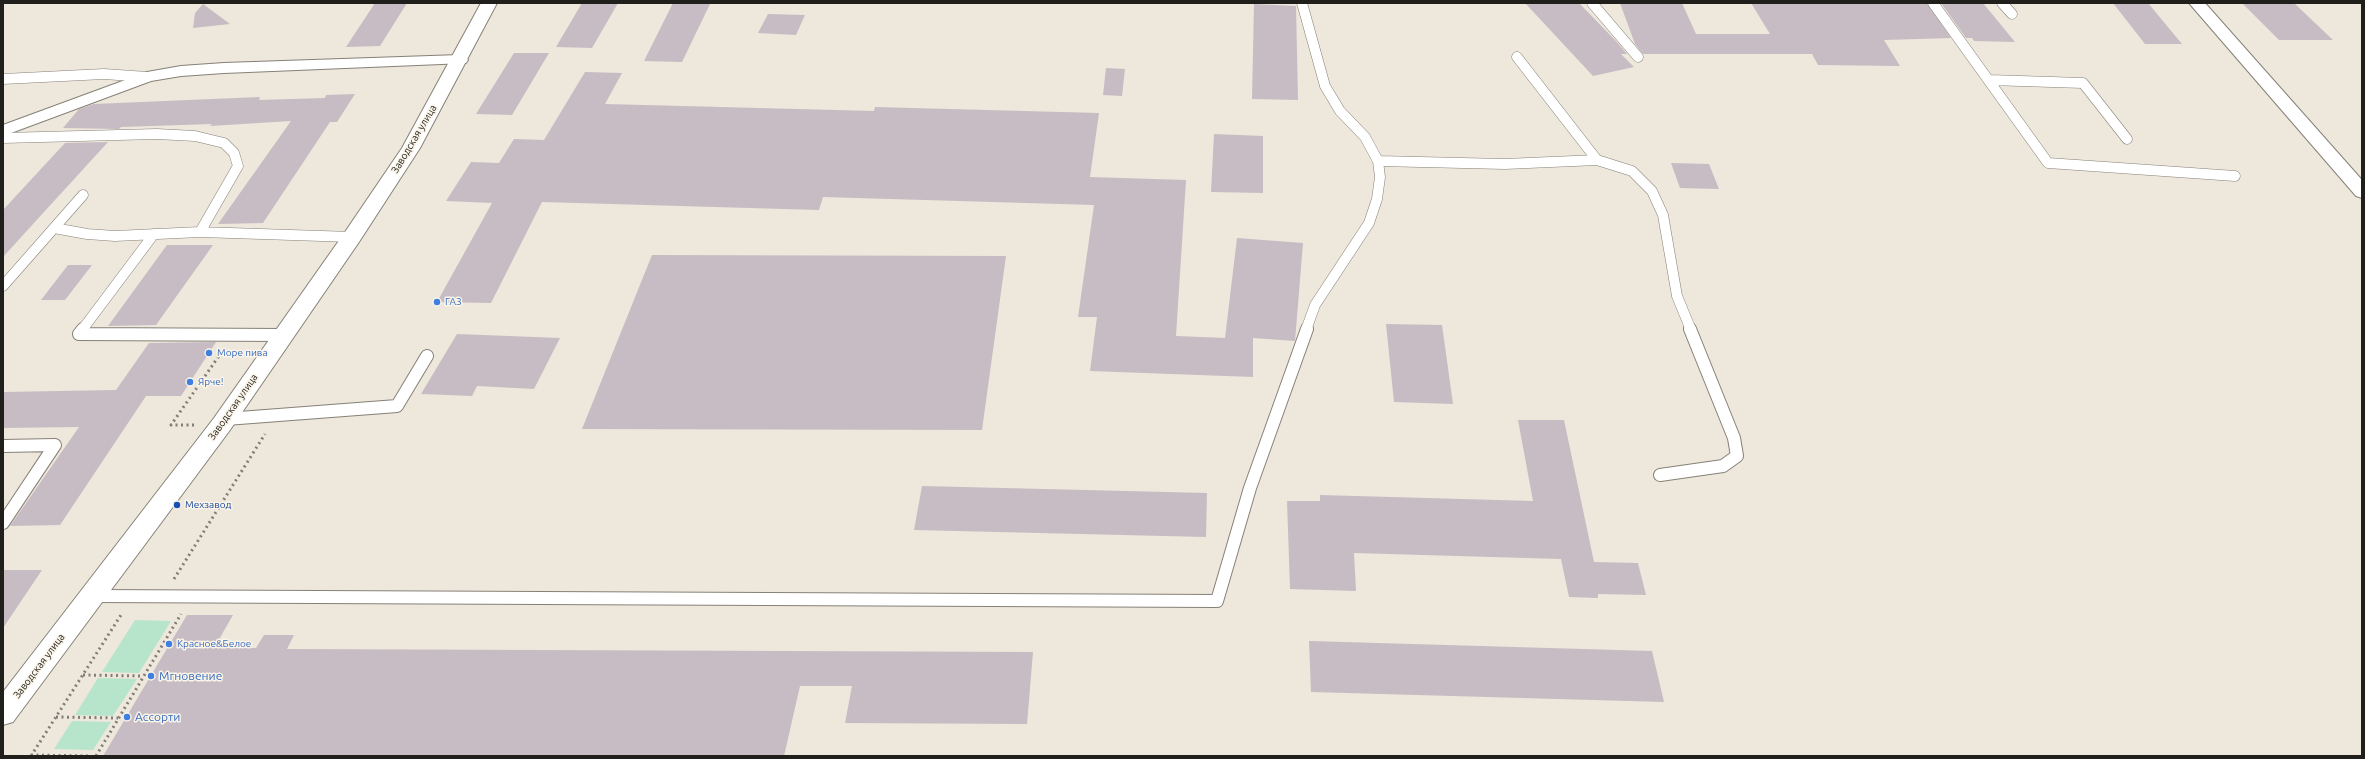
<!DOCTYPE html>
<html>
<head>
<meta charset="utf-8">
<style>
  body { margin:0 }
  #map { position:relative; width:2365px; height:759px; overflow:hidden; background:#ede7dc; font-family:Ubuntu,sans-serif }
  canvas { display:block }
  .frame { position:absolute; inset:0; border:4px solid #211f1b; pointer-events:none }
</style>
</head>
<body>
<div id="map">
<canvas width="2365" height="759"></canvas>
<div class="frame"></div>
</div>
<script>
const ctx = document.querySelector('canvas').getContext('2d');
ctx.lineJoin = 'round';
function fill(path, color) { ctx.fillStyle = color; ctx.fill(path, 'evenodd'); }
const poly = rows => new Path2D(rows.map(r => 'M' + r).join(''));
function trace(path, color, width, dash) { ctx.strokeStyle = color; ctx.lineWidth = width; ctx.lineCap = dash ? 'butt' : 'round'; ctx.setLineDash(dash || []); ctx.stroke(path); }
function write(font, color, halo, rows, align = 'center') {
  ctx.font = font + ' Ubuntu,sans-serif'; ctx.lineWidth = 3; ctx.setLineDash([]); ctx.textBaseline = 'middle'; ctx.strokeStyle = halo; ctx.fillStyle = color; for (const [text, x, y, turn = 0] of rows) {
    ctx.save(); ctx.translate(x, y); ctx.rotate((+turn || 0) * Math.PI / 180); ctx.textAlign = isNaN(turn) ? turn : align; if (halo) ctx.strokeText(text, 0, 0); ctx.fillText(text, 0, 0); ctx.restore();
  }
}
fill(poly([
  [135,620,171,621,139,673,102,672],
  [98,678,137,679,113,716,75,715],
  [72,721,111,722,93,750,54,749]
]), '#b7e5cc');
fill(poly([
  [375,3,407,3,380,46,346,47],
  [582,3,618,3,592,48,556,47],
  [673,3,710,4,682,62,644,61],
  [1525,3,1579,3,1615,40,1627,54,1621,54,1634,67,1593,76],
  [1620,3,1682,3,1696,34,1770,34,1751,3,1927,3,1951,38,1884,40,1900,66,1818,65,1812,54,1643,54,1635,44],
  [1941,3,1983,3,2015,42,1974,41,1972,38,1966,38],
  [2113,3,2148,3,2182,44,2145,44],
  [2242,3,2294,3,2333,40,2279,40],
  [203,4,230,24,193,28,195,13],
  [1254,4,1296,6,1298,100,1252,99],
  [768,14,805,15,796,35,758,33],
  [514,53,549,53,512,115,476,114],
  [1106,68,1125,69,1122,96,1103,95],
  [585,72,622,73,605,104,874,111,875,107,1099,113,1090,177,1186,180,1176,336,1225,338,1237,238,1303,243,1295,341,1253,338,1253,377,1090,371,1097,317,1078,317,1094,205,823,197,819,210,542,202,491,303,437,302,492,203,446,201,471,162,499,163,514,139,544,140],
  [355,94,337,122,330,122,263,223,218,224,291,121,210,126,212,124,121,127,119,129,63,128,79,109,94,104,260,97,259,100,325,98,326,95],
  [1214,134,1263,136,1263,193,1211,192],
  [108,142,34,223,3,257,3,210,65,143],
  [1671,163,1709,164,1719,189,1680,188],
  [167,245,213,245,156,325,108,326],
  [652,255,1006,256,982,430,582,429],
  [68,265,92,265,65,300,41,300],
  [1386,324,1442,325,1453,404,1394,402],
  [457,334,560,338,534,389,477,386,472,396,421,394],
  [216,342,181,396,146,396,60,525,10,526,79,427,3,428,3,392,116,390,149,343],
  [1518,420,1564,420,1594,562,1638,563,1646,595,1598,594,1598,598,1569,597,1561,559,1354,553,1356,591,1290,589,1287,501,1320,501,1320,495,1533,501],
  [922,486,1207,493,1206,537,914,530],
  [3,570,42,570,3,628],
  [187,615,233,615,214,648,256,648,264,635,294,635,287,649,1033,652,1027,724,845,723,852,686,800,686,784,756,103,756],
  [1309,641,1652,651,1664,702,1311,692]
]), '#c7bcc3');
const serviceFar1 = poly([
  [1302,3,1325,86,1340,111,1365,137,1378,161,1380,177,1377,199,1369,223,1315,305,1306,330],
  [1592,3,1638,57],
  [1933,3,2048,163,2235,176],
  [2002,3,2012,14],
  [1517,57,1597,160],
  [3,79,104,74,147,77],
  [1989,80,2083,83,2127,139],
  [3,138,157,134,195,136,224,143,234,153,238,166,200,232],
  [1378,161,1505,164,1597,160,1632,171,1652,191,1663,215,1677,296,1691,330],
  [54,228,87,234,115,236,200,232,352,237],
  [3,286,83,195],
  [82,330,154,234]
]);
const service = poly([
  [79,334,284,335],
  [79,334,83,329],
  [226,419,397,406,427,356],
  [3,446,55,445,3,523],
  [1660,475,1723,466,1737,456,1734,438,1690,329],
  [92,596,1217,601,1250,488,1307,329]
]);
const minor = poly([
  [2189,3,2205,3,2362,180,2362,198,2356,196,2189,3],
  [460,55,466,57,468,60,466,63,224,73,181,76,151,81,3,136,3,125,147,72,181,66,224,63,460,55]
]);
const tertiary = poly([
  [481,3,497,3,420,148,359,242,230,430,13,722,3,725,3,692,214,418,345,232,402,148,481,3]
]);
trace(serviceFar1, '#868177', 11);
trace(service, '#868177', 14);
trace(minor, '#868177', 2);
trace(tertiary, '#868177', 2);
trace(poly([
  [194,425,171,425,221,353],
  [174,579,265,434],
  [83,675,143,676],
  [56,717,118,718],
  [31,755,88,756],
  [31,756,121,615],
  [96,756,181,614]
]), '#827e77', 3, [2, 3.5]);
trace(serviceFar1, '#fff', 10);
trace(service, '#fff', 12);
fill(minor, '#fff');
fill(tertiary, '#fff');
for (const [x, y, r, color] of [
  [437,302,4,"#3f7fe0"],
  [209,353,4,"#3f7fe0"],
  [190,382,4,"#3f7fe0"],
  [177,505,4,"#1a4fb4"],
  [169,644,4,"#3f7fe0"],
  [151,676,4,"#3f7fe0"],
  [127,717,4,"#3f7fe0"]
]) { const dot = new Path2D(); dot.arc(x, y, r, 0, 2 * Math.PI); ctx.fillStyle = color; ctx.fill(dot); trace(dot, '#faf4e9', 1.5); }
write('10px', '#211f1b', '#faf4e9', [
  ["Заводская улица",414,139,-59],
  ["Заводская улица",233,407,-55],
  ["Заводская улица",39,666,-53]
]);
write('10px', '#366cbe', '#faf4e9', [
  ["ГАЗ",445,302],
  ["Море пива",217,353],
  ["Ярче!",198,382],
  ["Красное&Белое",177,644]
], 'left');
write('10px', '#164399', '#faf4e9', [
  ["Мехзавод",185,505]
], 'left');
write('12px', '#366cbe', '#faf4e9', [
  ["Мгновение",159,676],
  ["Ассорти",135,717]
], 'left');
</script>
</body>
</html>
